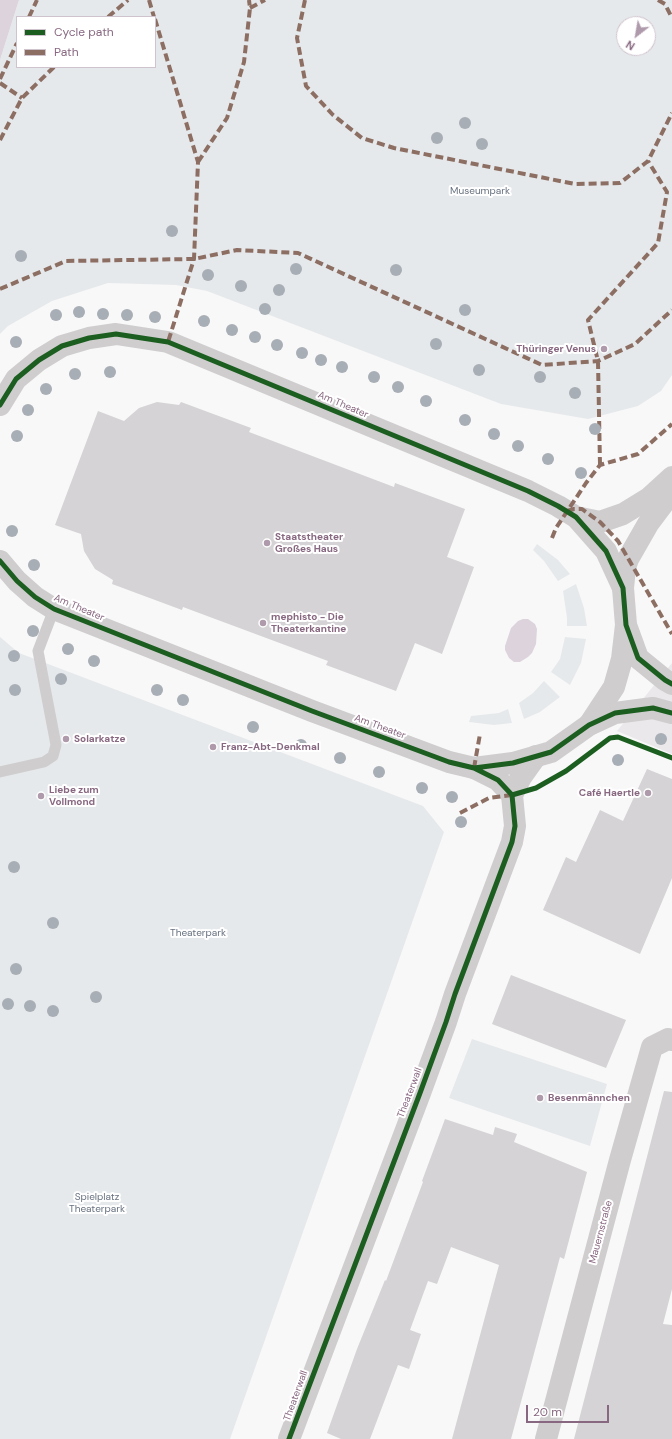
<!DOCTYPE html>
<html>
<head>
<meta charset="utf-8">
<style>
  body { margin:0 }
  #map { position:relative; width:672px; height:1439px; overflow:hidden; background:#f8f8f8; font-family:"DM Sans",sans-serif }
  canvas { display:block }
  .legend { position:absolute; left:16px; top:16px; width:140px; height:52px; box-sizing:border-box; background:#fff; border:1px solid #cfc3cd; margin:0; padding:5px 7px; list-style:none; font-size:12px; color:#886881 }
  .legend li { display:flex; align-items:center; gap:8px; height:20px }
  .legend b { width:20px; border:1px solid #cfc3cd }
  .north { position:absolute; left:616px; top:16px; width:40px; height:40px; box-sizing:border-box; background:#fff; border:1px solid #cfc3cd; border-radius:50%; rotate:211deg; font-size:11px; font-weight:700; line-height:16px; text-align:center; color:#886881 }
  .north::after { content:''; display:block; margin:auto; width:14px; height:18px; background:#af9aab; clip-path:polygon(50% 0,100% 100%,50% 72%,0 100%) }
  .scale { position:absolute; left:526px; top:1405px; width:83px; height:18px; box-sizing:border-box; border:2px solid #886881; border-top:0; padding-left:5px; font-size:12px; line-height:14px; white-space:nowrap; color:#886881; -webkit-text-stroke:3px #fff; paint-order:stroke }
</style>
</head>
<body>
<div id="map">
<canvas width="672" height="1439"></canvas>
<ul class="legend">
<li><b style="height:5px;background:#1b5e20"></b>Cycle path</li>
<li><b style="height:5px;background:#8d6e63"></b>Path</li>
</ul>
<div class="north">N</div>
<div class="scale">20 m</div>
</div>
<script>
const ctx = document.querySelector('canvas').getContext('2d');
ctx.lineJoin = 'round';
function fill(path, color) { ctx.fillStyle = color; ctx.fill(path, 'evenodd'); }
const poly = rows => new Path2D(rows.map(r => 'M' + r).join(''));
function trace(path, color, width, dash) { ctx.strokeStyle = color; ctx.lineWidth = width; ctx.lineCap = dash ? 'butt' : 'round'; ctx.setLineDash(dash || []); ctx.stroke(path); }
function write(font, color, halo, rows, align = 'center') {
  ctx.font = font + ' "DM Sans",sans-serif'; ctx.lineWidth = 4; ctx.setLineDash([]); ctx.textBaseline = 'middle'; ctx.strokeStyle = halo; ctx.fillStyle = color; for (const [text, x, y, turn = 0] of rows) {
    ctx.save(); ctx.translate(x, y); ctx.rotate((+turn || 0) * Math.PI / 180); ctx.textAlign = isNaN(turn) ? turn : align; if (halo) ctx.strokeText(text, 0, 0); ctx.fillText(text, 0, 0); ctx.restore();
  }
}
fill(poly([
  [672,663,672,754,617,731]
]), '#eae8ea');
fill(poly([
  [19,0,672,0,672,375,661,391,638,406,588,419,501,404,207,291,176,285,108,283,52,301,8,326,0,334,0,60],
  [17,17,155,17,155,67,17,67],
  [624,24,648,24,648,48,624,48],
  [537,544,558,560,570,574,558,581,544,561,533,550],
  [576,584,584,608,587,626,567,626,567,618,563,591],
  [0,637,19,653,423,806,444,832,230,1439,0,1439],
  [565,637,586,639,581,663,570,685,551,672,560,659],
  [544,681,560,697,540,712,524,719,519,703,533,693],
  [508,709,512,723,494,725,469,722,471,716,499,713],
  [472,1039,607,1084,590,1146,449,1098]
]), '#e6e9eb');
fill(poly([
  [0,0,19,0,0,60],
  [523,619,528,619,535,624,537,629,536,644,532,653,528,657,520,662,514,662,509,658,505,650,505,646,511,628,518,621]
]), '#ddd3dc');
fill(poly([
  [157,402,179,405,181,402,251,428,249,432,394,487,395,483,465,509,447,557,474,567,442,654,415,643,396,691,326,665,328,661,183,607,182,610,112,584,113,580,95,569,84,551,81,534,55,525,98,411,124,421,139,408],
  [647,769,672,779,672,878,640,954,543,910,566,857,576,862,600,810,623,821],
  [511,975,626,1020,606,1068,492,1024],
  [664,1091,672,1092,672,1289,663,1324,672,1325,672,1439,574,1439],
  [445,1119,493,1135,495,1127,517,1134,514,1142,587,1172,564,1259,560,1257,511,1439,452,1439,499,1265,451,1247,437,1284,428,1281,410,1330,421,1334,409,1369,398,1365,370,1439,341,1439,327,1433,357,1349,385,1280,386,1281,423,1182,422,1181]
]), '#d5d3d5');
trace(poly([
  [0,772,44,762,53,756,56,745,38,651,54,609]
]), '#cfcdce', 11);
trace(poly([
  [576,517,600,522,623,514,649,498,672,477],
  [623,588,625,568,628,559,648,524,672,492],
  [589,725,614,687,622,659,626,625],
  [512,795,521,777,536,756],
  [289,1439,420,1093,446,1022,455,994,512,842,515,826,512,795,498,780,474,768],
  [546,1439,620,1160,652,1047,668,1039,672,1040]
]), '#cfcdce', 22);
trace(poly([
  [0,405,16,379,39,360,62,346,89,338,116,334,168,342,528,491,558,506,576,517,606,551,623,588,626,625,638,658,665,680,672,684],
  [0,561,17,581,35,597,54,609,312,711,449,762,474,768,513,763,551,752,589,725,615,713,653,708,672,713]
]), '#cfcdce', 22);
trace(poly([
  [149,0,154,17],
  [305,0,297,38,306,86,333,115,362,138,394,148,575,184,620,183,648,161,672,113],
  [658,0,665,4,672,18],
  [250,8,265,0],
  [29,17,37,0],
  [108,17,128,0],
  [155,19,198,162,194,259,168,342],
  [0,79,17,43],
  [0,83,22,98],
  [0,140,22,98,54,67],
  [198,162,227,118,244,62,250,8,249,0],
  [0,289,66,261,194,259,237,250,298,253,542,365,598,361,635,344,672,310],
  [600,465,598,361,588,320,658,243,667,192,648,161],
  [567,511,574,509,582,509,600,522,618,541,672,634],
  [552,538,556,528,586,483,600,465,638,454,672,424],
  [474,768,480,734],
  [460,813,489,798,513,795]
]), '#8d6e63', 4, [8, 4]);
trace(poly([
  [0,405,16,379,39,360,62,346,89,338,116,334,168,342,528,491,558,506,576,517,606,551,623,588,626,625,638,658,665,680,672,684],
  [0,561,17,581,35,597,54,609,312,711,449,762,474,768,513,763,551,752,589,725,615,713,653,708,672,713],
  [512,795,536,788,566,771,610,738,618,737,672,758],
  [289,1439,420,1093,446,1022,455,994,512,842,515,826,512,795,498,780,474,768]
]), '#1b5e20', 5);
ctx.fillStyle = '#a8aeb5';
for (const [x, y] of [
  [465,123],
  [437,138],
  [482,144],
  [172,231],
  [21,256],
  [296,269],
  [396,270],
  [208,275],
  [241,286],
  [279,290],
  [265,309],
  [465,310],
  [79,312],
  [103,314],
  [56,315],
  [127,315],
  [155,317],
  [204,321],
  [232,330],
  [255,337],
  [16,342],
  [436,344],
  [277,345],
  [302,353],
  [321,360],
  [342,367],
  [479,370],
  [110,372],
  [75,374],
  [374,377],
  [540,377],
  [398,387],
  [46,389],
  [575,393],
  [426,401],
  [28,410],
  [465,420],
  [595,429],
  [494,434],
  [17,436],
  [518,446],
  [548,459],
  [581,473],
  [12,531],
  [34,565],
  [33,631],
  [68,649],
  [14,656],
  [94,661],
  [61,679],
  [15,690],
  [157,690],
  [183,700],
  [253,727],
  [661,739],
  [301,745],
  [340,758],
  [618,760],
  [379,772],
  [422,788],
  [452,797],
  [461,822],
  [14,867],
  [53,923],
  [16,969],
  [96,997],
  [8,1004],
  [30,1006],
  [53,1011]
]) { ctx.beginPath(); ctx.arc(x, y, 6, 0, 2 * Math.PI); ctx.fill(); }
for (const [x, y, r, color] of [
  [604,349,4,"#af9aab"],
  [267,543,4,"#af9aab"],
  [263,623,4,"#af9aab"],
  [66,739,4,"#af9aab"],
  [213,747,4,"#af9aab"],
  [648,793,4,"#af9aab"],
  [41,796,4,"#af9aab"],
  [540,1098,4,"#af9aab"]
]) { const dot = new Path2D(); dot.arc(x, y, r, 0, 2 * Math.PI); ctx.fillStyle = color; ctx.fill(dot); trace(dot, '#fff', 1.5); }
write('10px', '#67717f', '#fff', [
  ["Museumpark",480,191],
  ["Theaterpark",198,933],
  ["Spielplatz",97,1197],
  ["Theaterpark",97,1209]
]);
write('bold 10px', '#886881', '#fff', [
  ["Thüringer Venus",596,349,"right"],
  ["Staatstheater",275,537],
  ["Großes Haus",275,549],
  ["mephisto - Die",271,617],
  ["Theaterkantine",271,629],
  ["Solarkatze",74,739],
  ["Franz-Abt-Denkmal",221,747],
  ["Liebe zum",49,790],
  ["Vollmond",49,802],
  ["Café Haertle",640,793,"right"],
  ["Besenmännchen",548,1098]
], 'left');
write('10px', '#886881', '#fff', [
  ["Am Theater",343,405,23],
  ["Am Theater",79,608,23],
  ["Am Theater",380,727,20],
  ["Theaterwall",410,1093,-69],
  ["Mauernstraße",601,1232,-75],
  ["Theaterwall",296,1396,-70]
]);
</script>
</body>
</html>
